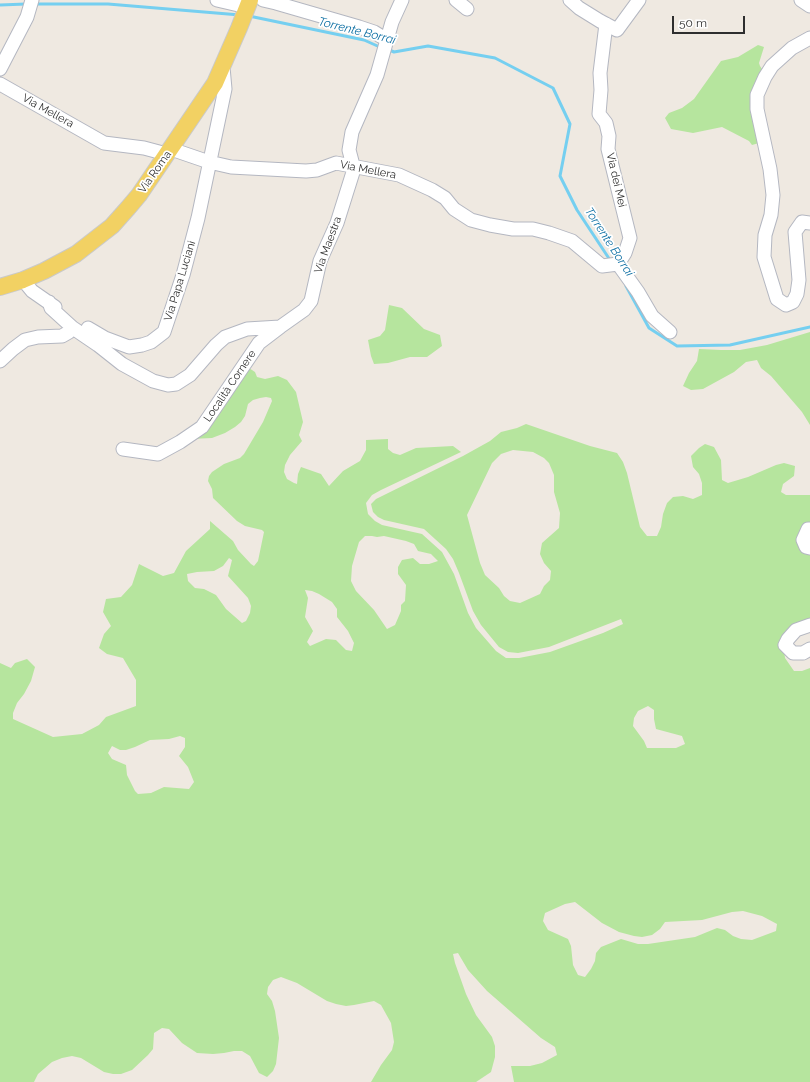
<!DOCTYPE html>
<html>
<head>
<meta charset="utf-8">
<style>
  body { margin:0 }
  #map { position:relative; width:810px; height:1082px; overflow:hidden; background:#efe9e1; font-family:Raleway,sans-serif }
  canvas { display:block }
  .scale { position:absolute; left:672px; top:16px; width:73px; height:18px; box-sizing:border-box; border:2px solid #2e2e2e; border-top:0; padding-left:5px; font-size:12px; line-height:14px; white-space:nowrap; color:#2e2e2e; -webkit-text-stroke:3px #fff; paint-order:stroke }
</style>
</head>
<body>
<div id="map">
<canvas width="810" height="1082"></canvas>
<div class="scale">50 m</div>
</div>
<script>
const ctx = document.querySelector('canvas').getContext('2d');
ctx.lineJoin = 'round';
function fill(path, color) { ctx.fillStyle = color; ctx.fill(path, 'evenodd'); }
const poly = rows => new Path2D(rows.map(r => 'M' + r).join(''));
function trace(path, color, width, dash) { ctx.strokeStyle = color; ctx.lineWidth = width; ctx.lineCap = dash ? 'butt' : 'round'; ctx.setLineDash(dash || []); ctx.stroke(path); }
function write(font, color, halo, rows, align = 'center') {
  ctx.font = font + ' Raleway,sans-serif'; ctx.lineWidth = 3.5; ctx.setLineDash([]); ctx.textBaseline = 'middle'; ctx.strokeStyle = halo; ctx.fillStyle = color; for (const [text, x, y, turn = 0] of rows) {
    ctx.save(); ctx.translate(x, y); ctx.rotate((+turn || 0) * Math.PI / 180); ctx.textAlign = isNaN(turn) ? turn : align; if (halo) ctx.strokeText(text, 0, 0); ctx.fillText(text, 0, 0); ctx.restore();
  }
}
fill(poly([
  [758,45,764,47,759,63,760,66,764,72,759,143,752,145,749,141,722,127,693,133,671,129,665,118,669,113,682,108,694,99,721,61,738,57],
  [389,305,402,308,424,329,440,335,442,346,427,357,410,357,388,363,374,364,371,356,368,340,380,336,385,330],
  [810,332,810,425,802,412,771,376,761,368,757,360,746,362,734,372,703,389,691,390,683,386,689,373,697,361,699,349,721,350,740,350,767,345],
  [246,366,255,372,257,377,265,379,278,376,287,380,296,392,303,422,299,435,302,441,290,455,285,465,284,472,287,479,294,483,297,484,298,474,301,467,321,474,329,486,343,471,360,461,366,450,366,440,388,439,388,449,393,453,400,455,416,448,453,446,461,452,381,490,372,495,366,503,368,514,375,521,382,525,422,534,442,552,454,574,468,613,476,628,496,651,506,658,519,658,550,652,603,633,623,624,621,619,549,647,518,653,508,652,499,647,481,625,473,611,459,573,453,559,446,549,424,529,384,520,378,517,373,512,371,504,376,499,463,456,490,441,501,432,517,428,526,424,590,446,617,453,623,462,627,473,640,527,647,536,657,536,661,527,663,514,667,503,673,497,683,496,693,499,702,495,702,483,699,474,693,467,691,456,699,448,705,444,714,447,721,460,722,480,728,483,748,477,776,465,784,463,795,466,794,476,783,484,781,492,786,495,810,495,810,629,795,636,784,650,785,658,794,671,802,671,810,668,810,1082,514,1082,511,1066,530,1066,542,1063,557,1055,555,1047,541,1038,487,991,468,970,458,953,453,954,455,963,466,994,476,1015,492,1037,495,1046,495,1057,491,1072,476,1082,371,1082,381,1065,392,1050,394,1042,391,1023,381,1005,374,1001,354,1005,346,1006,336,1004,327,1001,297,983,281,977,273,980,268,987,267,994,272,1001,275,1011,279,1038,276,1064,273,1071,267,1077,259,1073,250,1056,242,1051,234,1051,224,1053,213,1054,197,1053,182,1043,169,1029,162,1028,154,1033,153,1049,148,1055,132,1070,121,1074,113,1074,104,1072,81,1058,72,1056,62,1058,52,1062,38,1074,34,1082,0,1082,0,663,11,668,15,663,27,659,35,667,31,681,24,694,17,703,13,713,13,719,53,737,82,734,99,725,106,717,136,706,136,680,123,658,107,654,99,648,104,634,111,626,103,612,106,599,121,597,132,585,139,564,163,576,174,573,186,551,210,529,210,521,233,541,238,550,251,564,254,566,258,561,264,532,262,530,245,526,237,521,213,498,212,489,208,481,209,476,212,472,224,464,240,458,244,454,263,422,272,401,271,398,266,397,260,398,253,400,248,404,245,416,241,422,235,427,225,433,212,438,190,439],
  [513,450,533,452,544,458,549,463,554,475,554,492,560,513,559,528,542,543,540,554,544,563,551,571,550,580,544,586,540,594,520,603,510,601,504,596,499,588,485,575,480,563,467,515,492,463,501,454],
  [365,536,372,536,377,537,384,536,406,541,414,544,418,551,431,554,438,561,429,564,420,564,413,558,402,560,398,567,398,574,406,585,405,601,401,605,401,611,395,625,387,629,374,610,356,591,351,581,352,566,359,542],
  [229,558,232,560,228,576,248,598,251,606,250,613,246,621,242,623,226,609,216,595,204,589,195,588,188,581,187,574,197,572,214,571,223,566],
  [305,590,312,591,319,594,332,602,337,609,337,617,348,631,354,643,352,651,346,650,336,640,326,639,310,646,307,642,313,631,305,617,308,598],
  [648,706,654,710,654,719,656,729,682,736,685,744,676,748,647,748,644,741,633,726,634,718,638,711],
  [180,736,185,738,185,747,179,756,188,767,194,782,189,789,164,787,151,793,138,794,135,791,127,775,126,765,112,759,108,753,112,746,120,750,126,750,135,747,150,740,169,739],
  [575,902,602,923,619,932,634,936,642,937,652,935,660,929,665,922,702,920,732,912,743,911,762,916,777,924,776,931,752,940,741,939,733,936,725,930,717,928,695,937,648,944,638,944,621,939,601,947,596,953,595,961,591,969,585,977,578,975,573,965,571,946,568,939,548,930,543,921,545,913,565,904]
]), '#b6e59e');
trace(poly([
  [34,4,108,4,240,15],
  [0,5,26,4],
  [249,16,364,40,382,48],
  [387,49,394,52,428,46,495,58,553,88,570,124,560,176,577,210,610,260],
  [626,286,649,328,677,346,730,345,810,327]
]), '#75cff0', 3);
const minor = poly([
  [217,0,247,7],
  [263,0,276,3,359,27,374,32,387,40],
  [456,0,467,9],
  [570,0,579,8,600,21,617,30,639,0],
  [801,0,810,6],
  [810,38,792,48,772,66,765,77,757,95,757,109,770,169,773,195,771,215,765,235,764,257,777,299,786,305,793,302,797,294,799,280,795,232,802,222,810,223],
  [0,69,27,17,32,0],
  [0,84,104,143,144,148,159,152,166,156],
  [171,149,209,162,231,167,306,171,317,170,336,163,399,175,432,190,445,198,454,209,471,220,490,225,513,229,533,229,549,233,572,241,602,266,618,264,625,253,630,238,608,149,609,136,606,123,599,114,601,90,600,73,606,24],
  [618,264,638,292,652,316,670,332],
  [23,280,32,291,55,307],
  [49,302,51,308,73,328,98,345,122,364,153,381,168,385,176,384,190,375,216,345,225,337,247,329,280,327,304,310,311,301,320,261,337,223,354,169,349,150,352,132,377,75,392,22,402,0],
  [88,328,105,338,129,347,142,345,151,342,164,332,183,275,198,218,225,89,223,67],
  [0,361,13,349,25,340,38,337,62,336,69,332,73,328],
  [123,449,158,454,180,442,202,427,259,343,280,327],
  [810,529,808,529,803,540,806,547,810,548],
  [810,625,796,630,788,639,785,645,793,653,803,653,810,649]
]);
const major = poly([
  [0,287,23,280,44,271,76,254,112,226,128,208,139,195,215,83,239,28,250,0]
]);
trace(minor, '#b4b7c1', 15);
trace(major, '#c9c9c9', 18);
trace(minor, '#fff', 13);
trace(major, '#f2d163', 16);
write('11px', '#2e2e2e', '#fff', [
  ["Via Mellera",48,111,29],
  ["Via Mellera",368,170,11],
  ["Via Roma",155,172,-55],
  ["Via dei Mei",616,180,77],
  ["Via Maestra",328,245,-70],
  ["Via Papa Luciani",180,281,-73],
  ["Località Cornere",230,386,-56]
]);
write('italic 12px', '#0d6fa3', '#fff', [
  ["Torrente Borrai",357,31,14],
  ["Torrente Borrai",609,242,57]
]);
</script>
</body>
</html>
